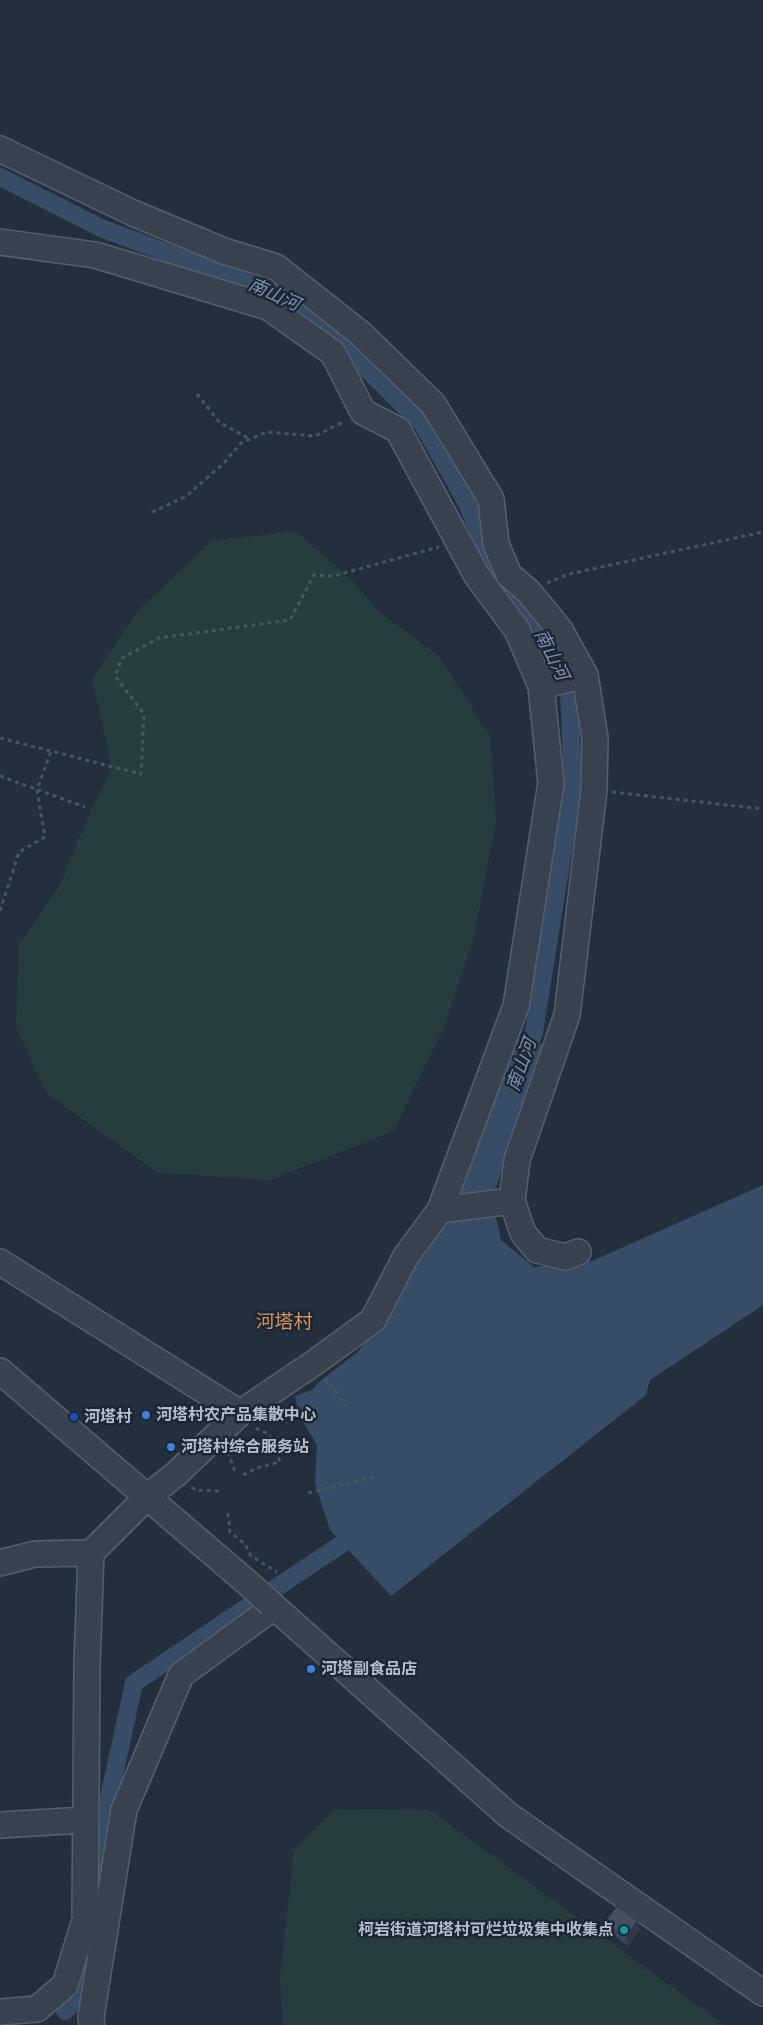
<!DOCTYPE html>
<html>
<head>
<meta charset="utf-8">
<style>
  body { margin:0 }
  canvas { display:block; background:#242f3e }
</style>
</head>
<body>
<canvas width="763" height="2025"></canvas>
<script>
const ctx = document.querySelector('canvas').getContext('2d');
ctx.lineJoin = 'round';
function fill(path, color) { ctx.fillStyle = color; ctx.fill(path, 'evenodd'); }
const poly = rows => new Path2D(rows.map(r => 'M' + r).join(''));
function trace(path, color, width, dash) { ctx.strokeStyle = color; ctx.lineWidth = width; ctx.lineCap = dash ? 'butt' : 'round'; ctx.setLineDash(dash || []); ctx.stroke(path); }
function write(font, color, halo, rows, align = 'center') {
  ctx.font = font + ' Montserrat,"Noto Sans SC",sans-serif'; ctx.lineWidth = 5; ctx.setLineDash([]); ctx.textBaseline = 'middle'; ctx.strokeStyle = halo; ctx.fillStyle = color; for (const [text, x, y, turn = 0] of rows) {
    ctx.save(); ctx.translate(x, y); ctx.rotate((+turn || 0) * Math.PI / 180); ctx.textAlign = isNaN(turn) ? turn : align; if (halo) ctx.strokeText(text, 0, 0); ctx.fillText(text, 0, 0); ctx.restore();
  }
}
fill(poly([
  [295,531,353,581,378,611,439,656,490,736,496,821,474,937,444,1027,394,1131,271,1180,158,1173,46,1093,16,1027,19,945,60,884,93,806,112,768,92,679,139,609,211,541],
  [335,1809,430,1810,724,2025,283,2025,280,1975,294,1851]
]), '#263c3f');
fill(poly([
  [518,1039,545,1045,495,1190,495,1212,501,1240,534,1267,592,1261,763,1185,763,1305,650,1380,646,1395,391,1596,330,1530,315,1483,317,1445,299,1415,295,1396,312,1390,320,1381,358,1352,447,1220]
]), '#394c67');
trace(poly([
  [0,177,101,228,298,302,422,423,467,503,501,585,541,631,569,691,573,788,534,1032,523,1063],
  [94,1892,110,1793,134,1683,361,1531],
  [65,2011,77,1999,84,1955]
]), '#394c67', 18);
const minor = poly([
  [0,149,133,213,224,251,276,267,360,333,433,404,491,499,496,544,509,575,528,591,560,630,585,675,595,738,594,790,567,1015,517,1160,512,1201,523,1233,537,1250,565,1257,578,1252],
  [0,242,95,255,268,307,333,353,363,412,398,430,477,576,517,630,541,686,551,783,516,1006,440,1210,406,1256,373,1320,314,1363,240,1413,176,1474,148,1496,91,1553,35,1554,0,1563],
  [541,686,585,675],
  [440,1210,512,1201],
  [0,1262,240,1413],
  [0,1371,250,1585],
  [271,1604,508,1815,763,1993],
  [0,1825,85,1820],
  [0,2012,37,2009,65,1985,85,1920,87,1665,91,1553],
  [92,2025,91,2017,124,1810,181,1675,274,1607]
]);
trace(minor, '#565f6c', 28);
trace(poly([
  [197,394,220,423,250,439],
  [152,512,185,497,223,464,241,443,267,432,315,436,345,421],
  [547,583,569,574,763,532],
  [0,738,141,774,144,714,115,676,122,658,159,638,290,620,314,575,333,576,439,547],
  [0,776,85,807],
  [612,792,763,809],
  [0,911,19,852,45,837,37,790,51,751],
  [325,1378,348,1408],
  [228,1452,235,1472],
  [243,1475,257,1468,280,1462,269,1434,255,1428],
  [192,1487,195,1490,221,1491],
  [308,1493,378,1476],
  [228,1513,230,1532,245,1544,251,1556,277,1572]
]), '#44595c', 3, [4, 4]);
trace(minor, '#38414e', 25);
const minorBridge = poly([
  [250,1585,271,1604]
]);
trace(minorBridge, '#565f6c', 28, []);
trace(minorBridge, '#38414e', 25);
fill(poly([
  [637,1921,640,1929,628,1946,608,1930,605,1922]
]), '#3b4654');
fill(poly([
  [637,1921,640,1929,628,1946,625,1938]
]), '#303945');
const building = poly([
  [617,1906,637,1921,625,1938,605,1922,617,1906]
]);
fill(building, '#455162');
trace(building, '#303945', 1);
for (const [x, y, r, color] of [
  [146,1415,5,"#3f7fe0"],
  [74,1417,5,"#1a4fb4"],
  [171,1447,5,"#3f7fe0"],
  [311,1669,5,"#3f7fe0"],
  [624,1930,5,"#0f9aa8"]
]) { const dot = new Path2D(); dot.arc(x, y, r, 0, 2 * Math.PI); ctx.fillStyle = color; ctx.fill(dot); trace(dot, '#1d2633', 2); }
write('bold 16px', '#b4bcc9', '#1d2633', [
  ["河塔村农产品集散中心",156,1415],
  ["河塔村",84,1417],
  ["河塔村综合服务站",181,1447],
  ["河塔副食品店",321,1669],
  ["柯岩街道河塔村可烂垃圾集中收集点",614,1930,"right"]
], 'left');
write('italic 18px', '#7c92b1', '#1d2633', [
  ["南山河",274,295,24],
  ["南山河",551,655,63],
  ["南山河",522,1065,-70]
]);
write('19px', '#d59563', '#1d2633', [
  ["河塔村",284,1322]
]);
</script>
</body>
</html>
